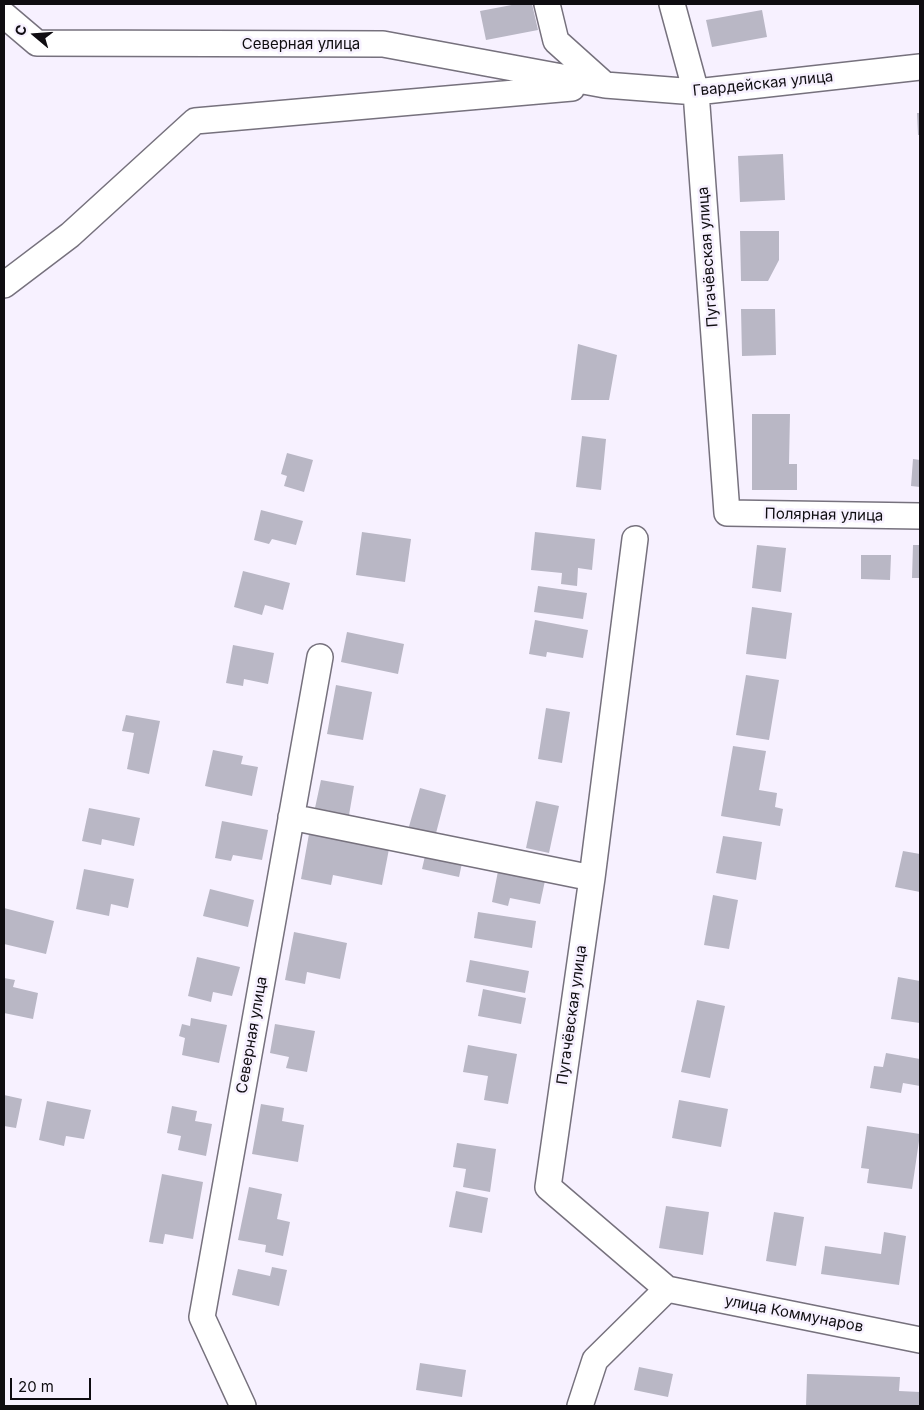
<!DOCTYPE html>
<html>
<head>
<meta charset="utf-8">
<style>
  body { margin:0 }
  #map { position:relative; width:924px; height:1410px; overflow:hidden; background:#f7f1ff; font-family:Inter,sans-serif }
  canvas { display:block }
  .frame { position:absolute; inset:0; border:5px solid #0f0d11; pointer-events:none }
  .north { position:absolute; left:10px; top:10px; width:50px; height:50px; -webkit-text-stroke:4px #f7f1ff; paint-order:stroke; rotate:288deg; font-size:14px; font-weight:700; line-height:20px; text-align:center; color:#0f0d11 }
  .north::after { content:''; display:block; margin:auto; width:18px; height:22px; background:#0f0d11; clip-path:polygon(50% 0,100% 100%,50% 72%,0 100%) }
  .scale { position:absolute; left:10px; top:1378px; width:81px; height:22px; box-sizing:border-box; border:2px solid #0f0d11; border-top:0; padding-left:6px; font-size:15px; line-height:18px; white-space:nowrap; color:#0f0d11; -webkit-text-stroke:4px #f7f1ff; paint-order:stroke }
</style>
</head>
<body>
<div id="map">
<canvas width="924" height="1410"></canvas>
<div class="frame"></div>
<div class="north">С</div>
<div class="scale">20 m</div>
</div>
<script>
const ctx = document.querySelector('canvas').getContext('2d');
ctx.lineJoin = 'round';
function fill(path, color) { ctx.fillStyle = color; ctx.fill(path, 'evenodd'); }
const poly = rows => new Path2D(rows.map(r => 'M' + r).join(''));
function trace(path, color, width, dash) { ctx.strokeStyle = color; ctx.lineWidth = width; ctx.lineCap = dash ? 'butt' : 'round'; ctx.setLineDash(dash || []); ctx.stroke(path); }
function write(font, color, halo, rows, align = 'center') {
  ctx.font = font + ' Inter,sans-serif'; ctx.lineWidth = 5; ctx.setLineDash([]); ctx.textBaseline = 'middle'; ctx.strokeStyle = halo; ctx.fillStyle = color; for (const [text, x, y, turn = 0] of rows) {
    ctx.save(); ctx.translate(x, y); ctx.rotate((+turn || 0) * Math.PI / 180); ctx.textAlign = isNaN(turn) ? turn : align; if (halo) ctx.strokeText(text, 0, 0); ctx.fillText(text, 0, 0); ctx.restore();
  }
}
fill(poly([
  [517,4,532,4,538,30,486,40,480,11],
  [762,10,767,37,712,47,706,20],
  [917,113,920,113,920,135,918,135],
  [783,154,785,200,740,202,738,156],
  [740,231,779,231,779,260,768,281,741,281],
  [741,309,775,309,776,355,742,356],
  [578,344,617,355,609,400,571,400],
  [752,414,790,414,789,464,797,464,797,490,752,490],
  [582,436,606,439,601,490,576,487],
  [287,453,313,460,304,492,284,486,287,476,281,474],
  [913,459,920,460,920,487,911,486],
  [261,510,303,521,296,545,272,539,269,544,254,540],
  [362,532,411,539,405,582,356,575],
  [535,532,595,539,592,570,578,568,577,586,561,584,562,573,531,570],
  [757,545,786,548,781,592,752,588],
  [913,545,920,545,920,578,912,578],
  [861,555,891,555,890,580,861,579],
  [243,571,290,583,283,610,265,605,262,615,234,607],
  [538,586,587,593,583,619,534,612],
  [752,607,792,613,786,659,746,654],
  [535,620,588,630,583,658,547,652,546,657,529,654],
  [347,632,404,644,398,674,341,662],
  [233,645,274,653,268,684,244,679,243,686,226,683],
  [746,675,779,680,769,740,736,735],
  [336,685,372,692,363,740,327,734],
  [546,708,570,712,562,763,538,759],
  [126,715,160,721,149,774,127,769,134,733,122,731],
  [733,746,766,751,759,790,777,793,775,807,783,809,780,826,721,816],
  [213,750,243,756,241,764,258,767,252,796,205,786],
  [321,780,354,786,349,815,315,808],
  [420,788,446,795,435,837,408,830],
  [536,801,559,806,549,853,526,848],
  [89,808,140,818,134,846,102,839,101,845,82,841],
  [222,821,268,830,262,860,233,855,231,861,215,858],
  [309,834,389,849,382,885,333,875,331,885,301,879],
  [723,836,762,842,756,880,716,873],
  [903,851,920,854,920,892,895,887],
  [425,856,462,863,459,877,422,869],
  [499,866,546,876,540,904,510,898,508,906,492,902],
  [84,869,134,879,128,908,111,904,109,916,76,909],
  [210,889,254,900,248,927,203,916],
  [713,895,738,900,729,949,704,945],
  [4,908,54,921,46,954,4,944],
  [478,912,536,921,532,948,474,938],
  [294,932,347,943,340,979,307,972,305,984,285,980],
  [197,957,240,967,232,996,213,992,211,1002,188,996],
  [470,960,529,971,525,993,466,982],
  [898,977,920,981,920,1023,891,1019],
  [4,978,15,980,13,987,38,993,33,1019,4,1013],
  [483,989,526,998,521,1024,478,1016],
  [697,1000,725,1006,710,1078,681,1072],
  [191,1018,227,1025,219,1063,182,1055,185,1038,179,1036,182,1024,190,1026],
  [275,1024,315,1031,307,1072,286,1068,289,1057,270,1053],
  [468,1045,517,1054,508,1104,484,1100,488,1076,463,1072],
  [886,1053,920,1059,920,1086,903,1083,901,1093,870,1088,874,1066,883,1067],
  [4,1095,22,1099,16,1128,4,1126],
  [679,1100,728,1109,721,1147,672,1138],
  [47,1101,91,1110,84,1139,66,1136,64,1146,39,1140],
  [261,1104,284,1108,282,1121,304,1125,298,1162,252,1154],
  [172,1106,197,1111,195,1121,212,1124,206,1156,178,1150,181,1136,167,1133],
  [867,1126,920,1134,912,1189,867,1183,869,1169,861,1168],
  [457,1143,496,1149,490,1192,463,1187,466,1169,453,1167],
  [162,1174,203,1182,193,1239,165,1234,163,1244,149,1242],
  [249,1187,282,1194,277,1219,290,1222,283,1256,265,1252,266,1245,238,1240],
  [456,1191,488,1198,482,1233,449,1227],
  [666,1206,709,1212,703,1255,659,1248],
  [774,1212,804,1217,796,1266,766,1261],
  [884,1232,906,1236,899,1285,821,1274,825,1246,881,1254],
  [272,1267,287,1270,279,1306,232,1295,238,1269,270,1276],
  [420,1363,466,1370,462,1397,416,1390],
  [639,1367,673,1374,668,1397,634,1390],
  [807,1374,900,1377,899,1391,920,1392,920,1406,806,1406]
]), '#b9b7c5');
const minor = poly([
  [547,4,556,41,605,85],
  [672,4,696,92,727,513,920,516],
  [4,15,37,43,383,44,605,85,696,92,920,67],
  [4,285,70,235,195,121,572,88],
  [635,539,592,878,548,1187,667,1289,920,1340],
  [291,817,592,878],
  [243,1406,202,1317,320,657],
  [580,1406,595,1360,667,1289]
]);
trace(minor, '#76717d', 28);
trace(minor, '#fff', 25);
write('15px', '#0f0d11', '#f7f1ff', [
  ["Северная улица",301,44],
  ["Гвардейская улица",763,84,-6],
  ["Пугачёвская улица",708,257,-94],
  ["Полярная улица",824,515,1],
  ["Пугачёвская улица",572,1015,-82],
  ["Северная улица",252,1035,-80],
  ["улица Коммунаров",794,1314,11]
]);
</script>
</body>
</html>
